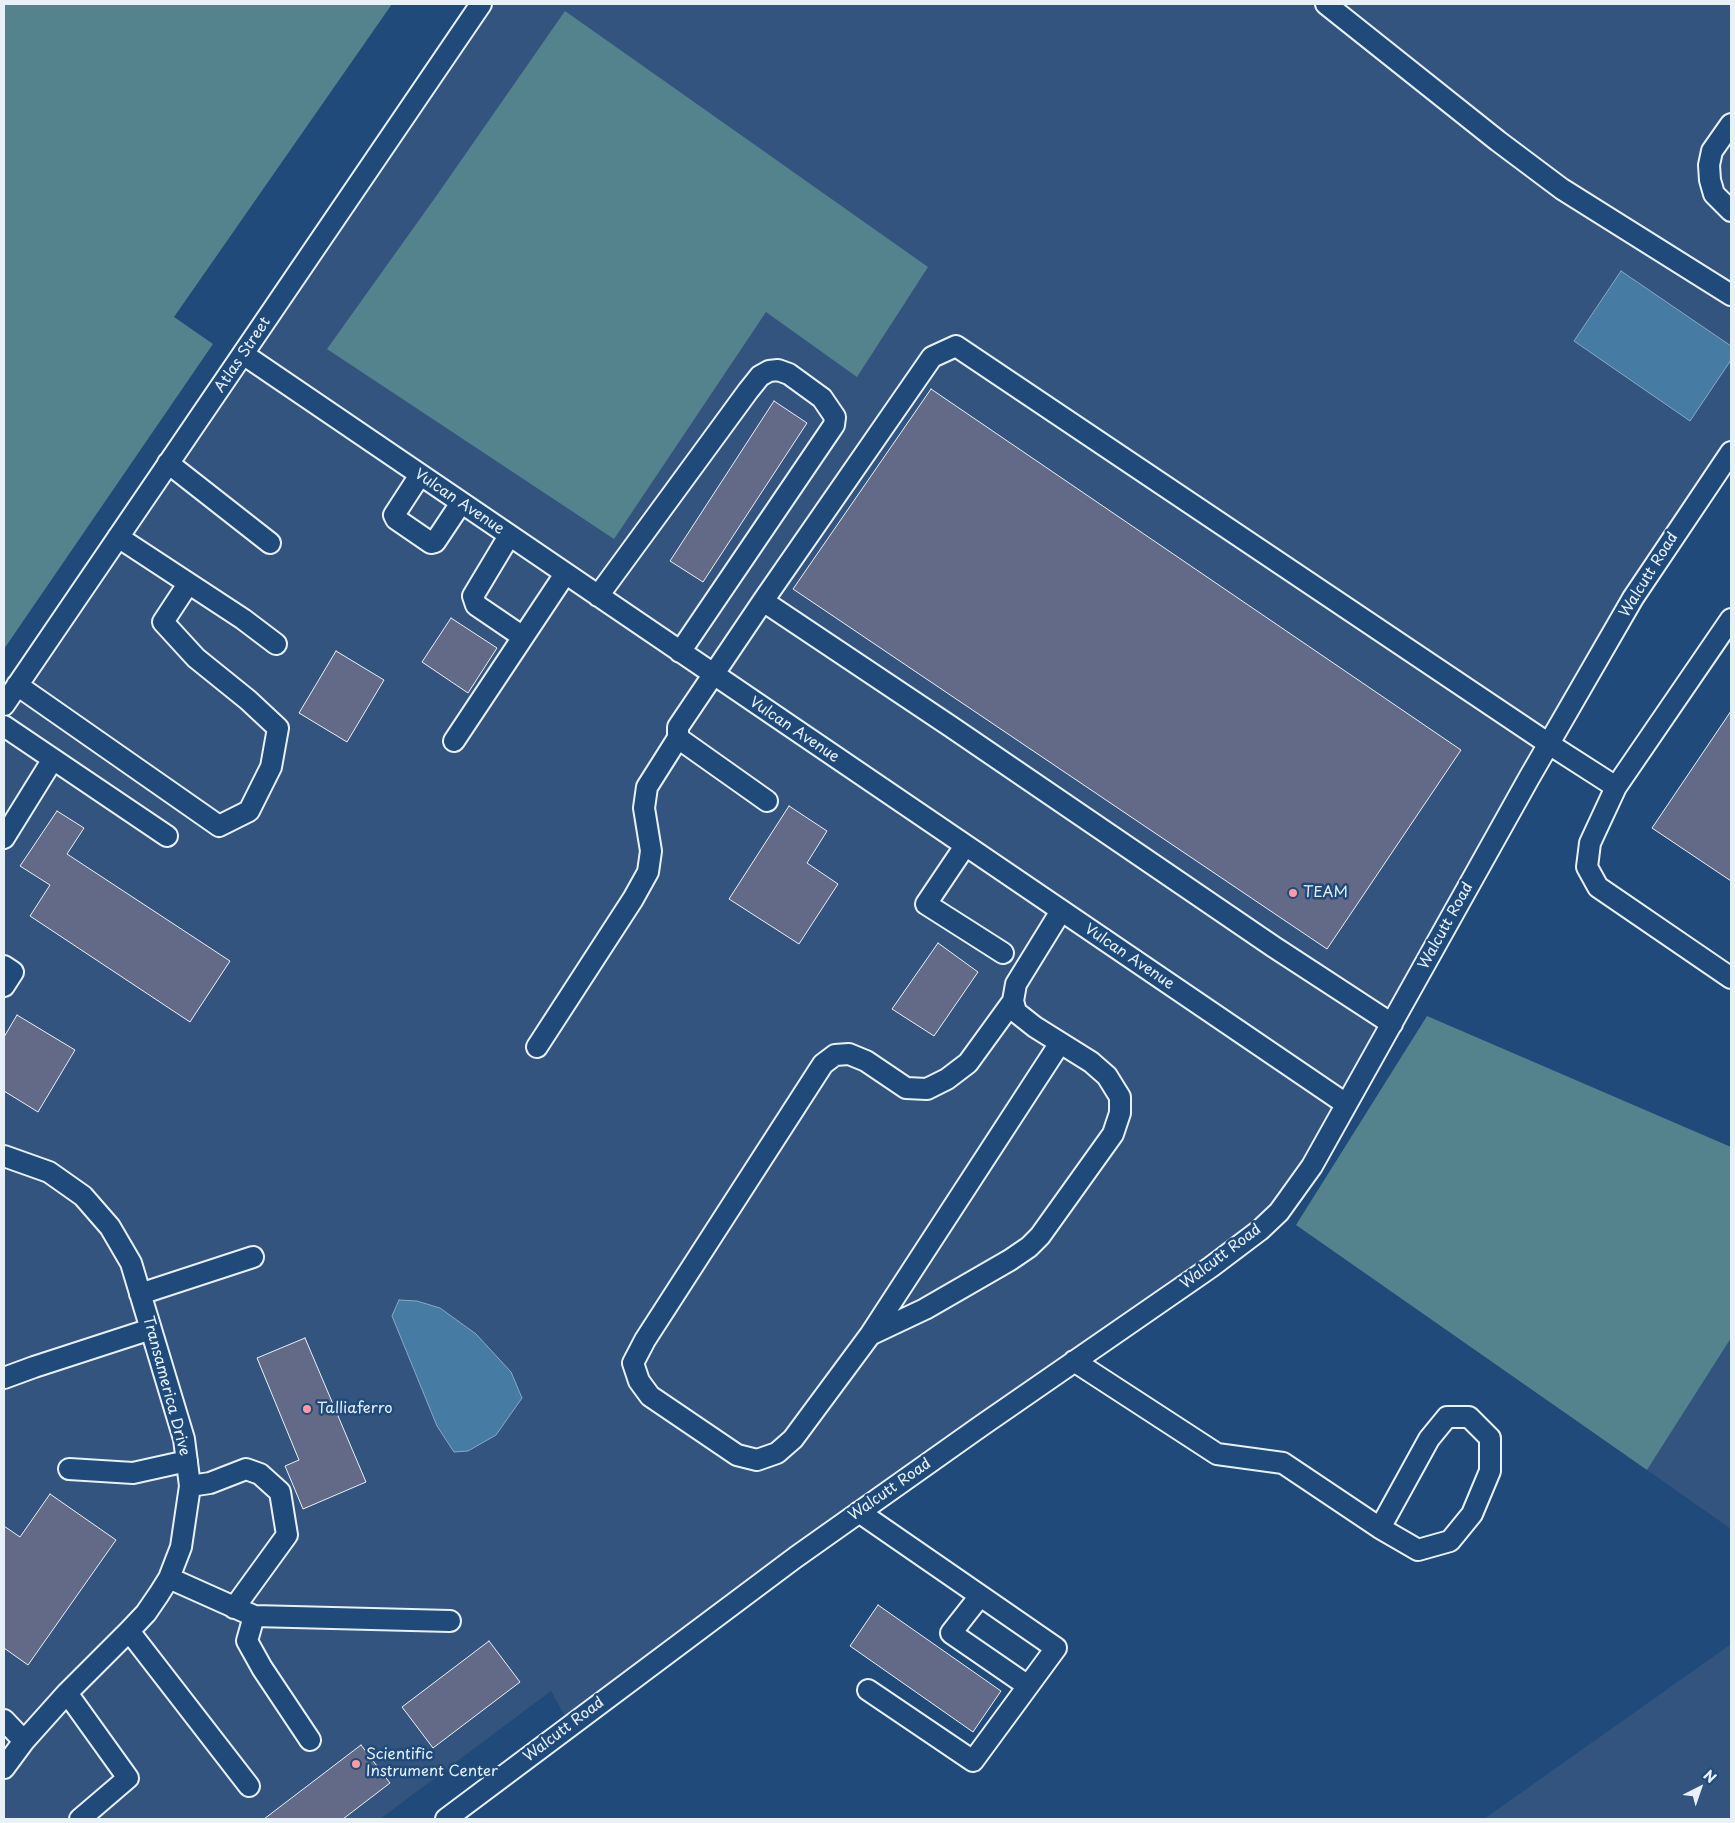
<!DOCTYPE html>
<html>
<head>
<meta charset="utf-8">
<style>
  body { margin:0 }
  #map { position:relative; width:1735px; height:1823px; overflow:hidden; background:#1f4a7a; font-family:"Playpen Sans",sans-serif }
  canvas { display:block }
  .frame { position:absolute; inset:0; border:5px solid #e8f1f8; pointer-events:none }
  .north { position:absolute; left:1675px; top:1763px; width:50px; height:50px; -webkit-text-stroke:4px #1f4a7a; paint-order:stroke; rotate:41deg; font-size:14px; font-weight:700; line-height:20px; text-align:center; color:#e8f1f8 }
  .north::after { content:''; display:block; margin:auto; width:18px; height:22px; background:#e8f1f8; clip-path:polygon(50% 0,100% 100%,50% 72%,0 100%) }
</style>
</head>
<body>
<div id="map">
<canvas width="1735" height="1823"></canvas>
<div class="frame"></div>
<div class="north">N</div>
</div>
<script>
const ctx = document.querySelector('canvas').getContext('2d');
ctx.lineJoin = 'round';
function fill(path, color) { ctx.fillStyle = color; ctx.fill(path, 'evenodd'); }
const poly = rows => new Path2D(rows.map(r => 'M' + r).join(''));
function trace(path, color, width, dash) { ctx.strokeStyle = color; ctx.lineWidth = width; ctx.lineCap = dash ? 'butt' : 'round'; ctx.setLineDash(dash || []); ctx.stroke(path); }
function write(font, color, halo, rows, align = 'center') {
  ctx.font = font + ' "Playpen Sans",sans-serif'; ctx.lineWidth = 5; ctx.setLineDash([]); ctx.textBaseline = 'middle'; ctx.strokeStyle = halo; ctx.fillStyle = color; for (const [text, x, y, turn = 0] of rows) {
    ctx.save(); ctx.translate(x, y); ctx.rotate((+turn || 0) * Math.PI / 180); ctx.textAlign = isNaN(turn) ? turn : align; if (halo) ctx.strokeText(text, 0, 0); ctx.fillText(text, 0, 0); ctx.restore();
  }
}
fill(poly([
  [481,4,1731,4,1731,452,1279,1212,570,1725,551,1691,380,1819,4,1819,4,705],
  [1731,1338,1731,1529,1647,1470],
  [1731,1644,1731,1819,1484,1819]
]), '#33547e');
fill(poly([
  [4,4,392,4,174,317,213,344,4,649],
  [565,11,928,267,857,377,766,312,614,539,327,349,437,195],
  [1427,1016,1731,1147,1731,1338,1647,1470,1296,1225]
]), '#55838d');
const water = poly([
  [1621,271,1731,346,1731,360,1690,421,1574,341,1621,271],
  [399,1300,417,1301,440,1308,476,1334,511,1372,522,1398,496,1435,468,1451,454,1452,437,1426,392,1316,399,1300]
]);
fill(water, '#467ba3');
trace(water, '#87aac5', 1);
const building = poly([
  [931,389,1461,750,1327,949,793,589,931,389],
  [774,401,807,423,703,582,670,561,774,401],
  [451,618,497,648,468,693,422,662,451,618],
  [336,651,384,680,347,742,299,713,336,651],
  [1731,711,1731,881,1652,828,1731,711],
  [789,806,827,831,807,863,838,884,799,944,729,899,789,806],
  [57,811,84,828,67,854,230,961,190,1022,30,916,50,885,20,866,57,811],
  [938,943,978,972,934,1036,892,1009,938,943],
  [17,1015,75,1050,38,1112,4,1091,4,1037,17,1015],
  [305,1338,366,1482,303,1509,285,1466,299,1460,257,1358,305,1338],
  [50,1494,116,1540,28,1665,4,1648,4,1526,20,1537,50,1494],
  [878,1605,1001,1691,973,1732,850,1646,878,1605],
  [489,1641,520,1682,433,1748,402,1707,489,1641],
  [361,1745,390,1783,343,1819,264,1819,361,1745]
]);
fill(building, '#636a87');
trace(building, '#e8f1f8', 1);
const minor = poly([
  [1326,4,1498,141,1562,189,1731,295],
  [1731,124,1712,151,1709,165,1710,180,1714,194,1731,211],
  [243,354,1346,1104],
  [168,463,270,543],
  [420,475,394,515,396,519,431,543,435,542,461,503],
  [509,536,473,596,476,605,523,637],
  [118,537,243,619,276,644],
  [598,596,748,391,760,376,769,371,778,370,789,374,822,398,835,417,834,425,680,652],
  [763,601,950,726,1274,947,1392,1024],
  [17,685,219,826,249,811,271,767,278,728,248,700,196,658,163,622,188,584],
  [4,705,481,4],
  [4,726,167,836],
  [454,741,565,574],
  [1616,787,1731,619],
  [767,801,678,738,678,727,763,601,932,357,956,346,1549,744,1616,787,1590,843,1587,867,1598,887,1731,978],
  [4,838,53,759],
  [965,846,926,904,1003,953],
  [4,966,13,972,4,986],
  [1013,1001,968,1063,947,1079,927,1089,906,1088,866,1061,849,1054,835,1055,823,1064,645,1340,633,1363,639,1381,650,1396,737,1455,757,1460,777,1453,793,1439,870,1335,925,1309,1010,1260,1029,1247,1040,1236,1113,1134,1120,1113,1120,1097,1107,1076,1091,1062,1035,1027,1016,1012,1013,1001,1016,984,1061,911],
  [537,1047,633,899,648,872,651,851,644,808,647,787,678,738],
  [4,1156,49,1172,83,1196,110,1227,131,1263,184,1439,190,1486,181,1547,169,1578,159,1594,146,1613,129,1631,67,1693,24,1741,4,1768],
  [140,1294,253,1257],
  [870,1335,1060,1043],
  [1074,1361,1217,1454,1283,1463,1380,1528,1418,1550,1450,1541,1472,1514,1490,1471,1490,1438,1469,1417,1447,1417,1429,1439,1380,1528],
  [4,1378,34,1367,151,1329],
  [69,1469,133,1473,187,1461],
  [190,1486,210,1483,246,1469,260,1474,280,1492,287,1535,234,1608],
  [859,1512,1056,1648,973,1761,868,1690],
  [169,1578,254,1616,450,1621],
  [980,1596,951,1633,1028,1686],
  [254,1616,247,1641,262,1668,310,1740],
  [129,1631,249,1786],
  [67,1693,128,1778,80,1819],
  [4,1720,24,1741],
  [446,1819,796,1557,981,1426,1211,1267,1260,1230,1279,1212,1312,1166,1529,778,1633,598,1731,452]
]);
trace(minor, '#e8f1f8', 24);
trace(minor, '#1f4a7a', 20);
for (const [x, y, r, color] of [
  [1293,893,5,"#ff9aa2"],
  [307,1409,5,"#ff9aa2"],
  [356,1764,5,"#ff9aa2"]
]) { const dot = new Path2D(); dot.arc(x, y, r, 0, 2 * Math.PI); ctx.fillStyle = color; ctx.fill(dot); trace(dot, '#1f4a7a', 2); }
write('15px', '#e8f1f8', '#1f4a7a', [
  ["Atlas Street",243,355,-56],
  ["Vulcan Avenue",459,502,34],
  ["Walcutt Road",1649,575,-58],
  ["Vulcan Avenue",794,730,34],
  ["Walcutt Road",1446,926,-61],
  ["Vulcan Avenue",1129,957,34],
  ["Walcutt Road",1221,1257,-37],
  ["Transamerica Drive",166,1386,75],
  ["Walcutt Road",890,1490,-35],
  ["Walcutt Road",564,1730,-37]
]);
write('15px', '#e8f1f8', '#1f4a7a', [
  ["TEAM",1303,893],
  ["Talliaferro",317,1409],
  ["Scientific",366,1755],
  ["Instrument Center",366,1772]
], 'left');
</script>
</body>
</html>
